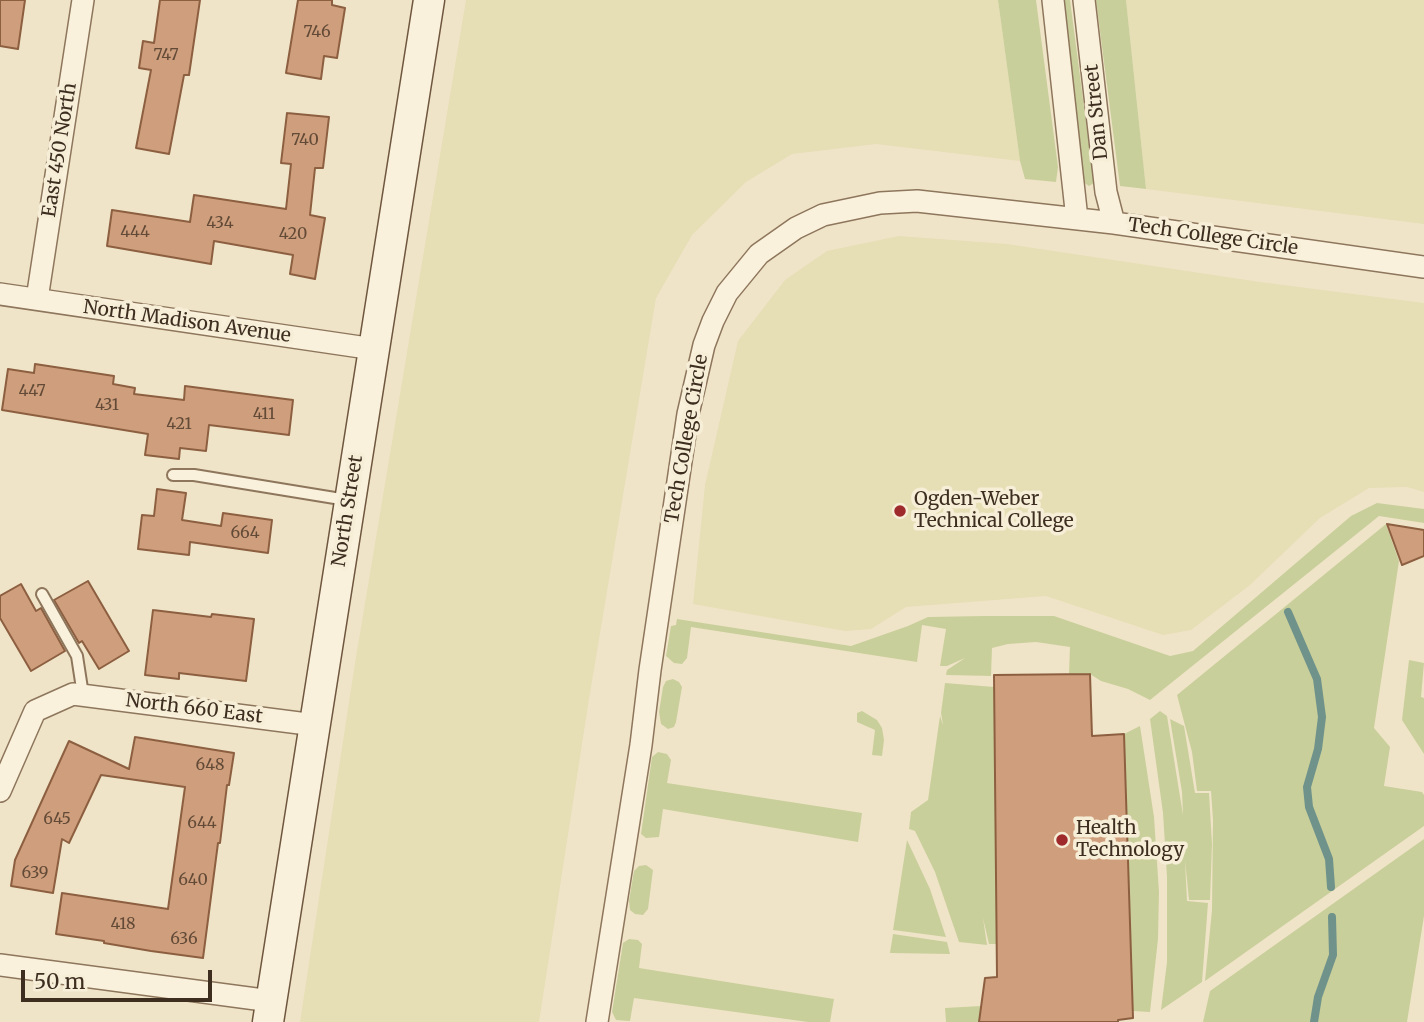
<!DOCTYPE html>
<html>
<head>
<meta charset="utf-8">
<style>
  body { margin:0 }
  #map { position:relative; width:1424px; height:1022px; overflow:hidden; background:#f0e4c8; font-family:Merriweather,serif }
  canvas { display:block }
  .scale { position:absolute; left:21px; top:970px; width:191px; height:32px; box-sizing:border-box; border:4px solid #3d2e20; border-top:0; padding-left:9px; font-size:21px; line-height:24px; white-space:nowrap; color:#3d2e20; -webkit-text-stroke:5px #f7eed8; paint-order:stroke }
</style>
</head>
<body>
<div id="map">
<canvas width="1424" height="1022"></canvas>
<div class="scale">50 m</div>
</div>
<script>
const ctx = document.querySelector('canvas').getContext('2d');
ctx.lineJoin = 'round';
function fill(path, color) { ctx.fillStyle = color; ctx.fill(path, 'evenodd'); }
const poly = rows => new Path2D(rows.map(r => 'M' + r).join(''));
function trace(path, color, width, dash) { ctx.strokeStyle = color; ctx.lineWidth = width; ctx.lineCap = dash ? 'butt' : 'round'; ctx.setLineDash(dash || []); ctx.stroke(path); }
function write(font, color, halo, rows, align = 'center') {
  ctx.font = font + ' Merriweather,serif'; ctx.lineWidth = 7; ctx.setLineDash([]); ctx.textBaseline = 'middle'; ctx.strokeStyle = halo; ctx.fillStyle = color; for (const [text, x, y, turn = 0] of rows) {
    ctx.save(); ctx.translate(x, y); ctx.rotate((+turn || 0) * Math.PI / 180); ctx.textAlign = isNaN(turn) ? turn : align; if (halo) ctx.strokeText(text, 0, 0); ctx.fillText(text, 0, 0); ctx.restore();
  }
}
fill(poly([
  [466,0,998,0,1020,161,876,144,792,154,746,182,692,235,656,298,589,699,539,1022,300,1022,355,663],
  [1126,0,1424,0,1424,224,1146,189],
  [899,236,1007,244,1260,282,1424,303,1424,492,1407,487,1369,488,1320,518,1250,585,1191,630,1163,635,1046,596,906,607,871,629,845,631,693,604,705,485,738,341,785,280,827,251]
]), '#e6deb5');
fill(poly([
  [998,0,1036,0,1058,167,1056,182,1025,179,1020,161],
  [1060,0,1070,0,1094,183,1089,186,1083,182],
  [1096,0,1126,0,1146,189,1120,186],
  [1377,503,1424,509,1424,523,1379,516,1150,700,1128,689,1101,681,1090,674,1069,674,1070,647,1036,642,1008,644,992,648,991,676,946,675,947,670,965,658,947,666,940,666,946,629,922,625,917,662,691,627,687,658,682,664,674,663,666,656,671,626,676,625,677,619,851,646,908,626,928,617,984,616,1054,616,1170,656,1193,651,1351,516],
  [1386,524,1399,561,1374,728,1390,747,1384,786,1422,792,1424,795,1424,826,1205,981,1212,910,1213,820,1211,791,1197,791,1192,752,1177,695],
  [1409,660,1424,663,1421,697,1424,698,1424,754,1402,720],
  [673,679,679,682,682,687,676,722,674,727,668,729,661,724,659,712,663,687,666,681],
  [945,683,994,687,997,944,989,944,983,918,987,945,959,942,935,872,915,831,909,829,911,812,928,800,940,716,943,725,941,713],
  [862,711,877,720,882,728,884,740,882,756,872,755,875,730,857,722,857,713],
  [1160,711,1167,716,1183,815,1182,792,1170,719,1184,726,1195,793,1209,793,1212,844,1210,900,1189,900,1185,860,1187,901,1208,903,1202,982,1161,1010,1167,962,1167,877,1163,813,1150,719],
  [1140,726,1154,817,1159,892,1158,939,1150,1012,1133,1011,1124,734],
  [658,752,667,754,671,760,667,783,862,813,858,842,663,809,659,837,646,838,641,834,652,757],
  [1424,839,1424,916,1407,1022,1203,1022,1210,991],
  [907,840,930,889,946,937,893,930],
  [646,865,653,870,648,909,643,915,635,914,630,910,629,901,634,871,639,866],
  [893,934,947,942,950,954,890,953],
  [629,939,638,940,642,944,639,968,834,999,830,1022,808,1022,634,998,630,1021,616,1020,612,1012,623,943],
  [981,1006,979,1022,946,1022,945,1008]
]), '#c9cf9b');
trace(poly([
  [1288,612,1317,679,1322,717,1318,749,1307,787,1309,807,1329,859,1331,887],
  [1314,1022,1318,997,1333,955,1332,917]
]), '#6f938a', 8);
const building = poly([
  [0,0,25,0,18,49,0,46,0,0],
  [160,0,200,0,189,75,184,75,169,154,136,148,151,70,139,68,143,41,154,43,160,0],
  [298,0,332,0,332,5,345,8,337,58,324,56,321,79,286,73,298,0],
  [287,113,329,117,323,168,315,168,310,215,325,218,315,279,290,274,293,255,214,241,211,264,107,246,112,210,190,222,194,195,286,209,291,164,281,163,287,113],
  [35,364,114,376,113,384,135,388,134,394,184,400,185,386,293,400,289,435,209,425,206,451,180,448,179,459,145,455,148,434,2,410,8,369,34,373,35,364],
  [157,489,186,493,182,520,221,526,223,513,272,520,268,553,190,542,189,555,138,549,142,515,154,516,157,489],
  [1387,524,1424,530,1424,556,1402,565,1387,524],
  [88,581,129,651,99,669,82,641,79,643,54,600,88,581],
  [21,584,36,611,41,608,65,651,31,671,0,618,0,596,21,584],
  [153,610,211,617,212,614,254,619,246,681,179,673,179,679,145,675,153,610],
  [1090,674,1092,736,1124,734,1133,1018,1118,1020,1118,1022,979,1022,985,978,997,977,994,675,1090,674],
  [135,737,234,753,229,785,227,785,220,843,218,843,203,958,151,951,104,943,104,941,56,934,62,893,168,909,185,787,101,775,69,843,62,839,53,893,11,886,15,860,69,741,129,769,135,737]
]);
fill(building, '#cf9f7d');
trace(building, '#8d5f41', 2);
const lane = poly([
  [173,475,194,475,347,500],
  [42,594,77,656,83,695]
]);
const street = poly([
  [1053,0,1077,219],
  [1084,0,1106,192,1114,223],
  [0,294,374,349],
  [37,299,83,0],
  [0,791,35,711,73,694,315,725],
  [0,965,271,1001],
  [597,1022,641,745,650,670,688,414,704,345,713,321,727,293,759,254,796,228,823,215,880,203,917,201,1114,223,1424,267]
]);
const secondary = poly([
  [268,1022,429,0]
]);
trace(lane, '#8d765c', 14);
trace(street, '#8d765c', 24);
trace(secondary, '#6f573f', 33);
trace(lane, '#faf1dc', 10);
trace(street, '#faf1dc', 21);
trace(secondary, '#faf1dc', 30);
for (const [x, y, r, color] of [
  [900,511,7,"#9e2a2b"],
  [1062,840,7,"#9e2a2b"]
]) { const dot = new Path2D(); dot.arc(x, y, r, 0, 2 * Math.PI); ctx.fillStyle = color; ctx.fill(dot); trace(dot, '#f7eed8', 2.5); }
write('16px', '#624a37', null, [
  ["746",317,32],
  ["747",166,55],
  ["740",305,140],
  ["434",220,223],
  ["444",135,232],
  ["420",293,234],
  ["447",32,391],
  ["431",107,405],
  ["411",264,414],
  ["421",179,424],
  ["664",245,533],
  ["648",210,765],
  ["645",57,819],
  ["644",202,823],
  ["639",35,873],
  ["640",193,880],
  ["418",123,924],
  ["636",184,939]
]);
write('19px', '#3d2e20', '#f7eed8', [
  ["Dan Street",1097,112,-96],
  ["East 450 North",60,150,-81],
  ["Tech College Circle",1213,237,8],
  ["North Madison Avenue",187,322,8],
  ["Tech College Circle",687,439,-80],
  ["North Street",348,511,-81],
  ["North 660 East",194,709,7]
]);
write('19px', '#3d2e20', '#f7eed8', [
  ["Ogden-Weber",914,500],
  ["Technical College",914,522],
  ["Health",1076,829],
  ["Technology",1076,851]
], 'left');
</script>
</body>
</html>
